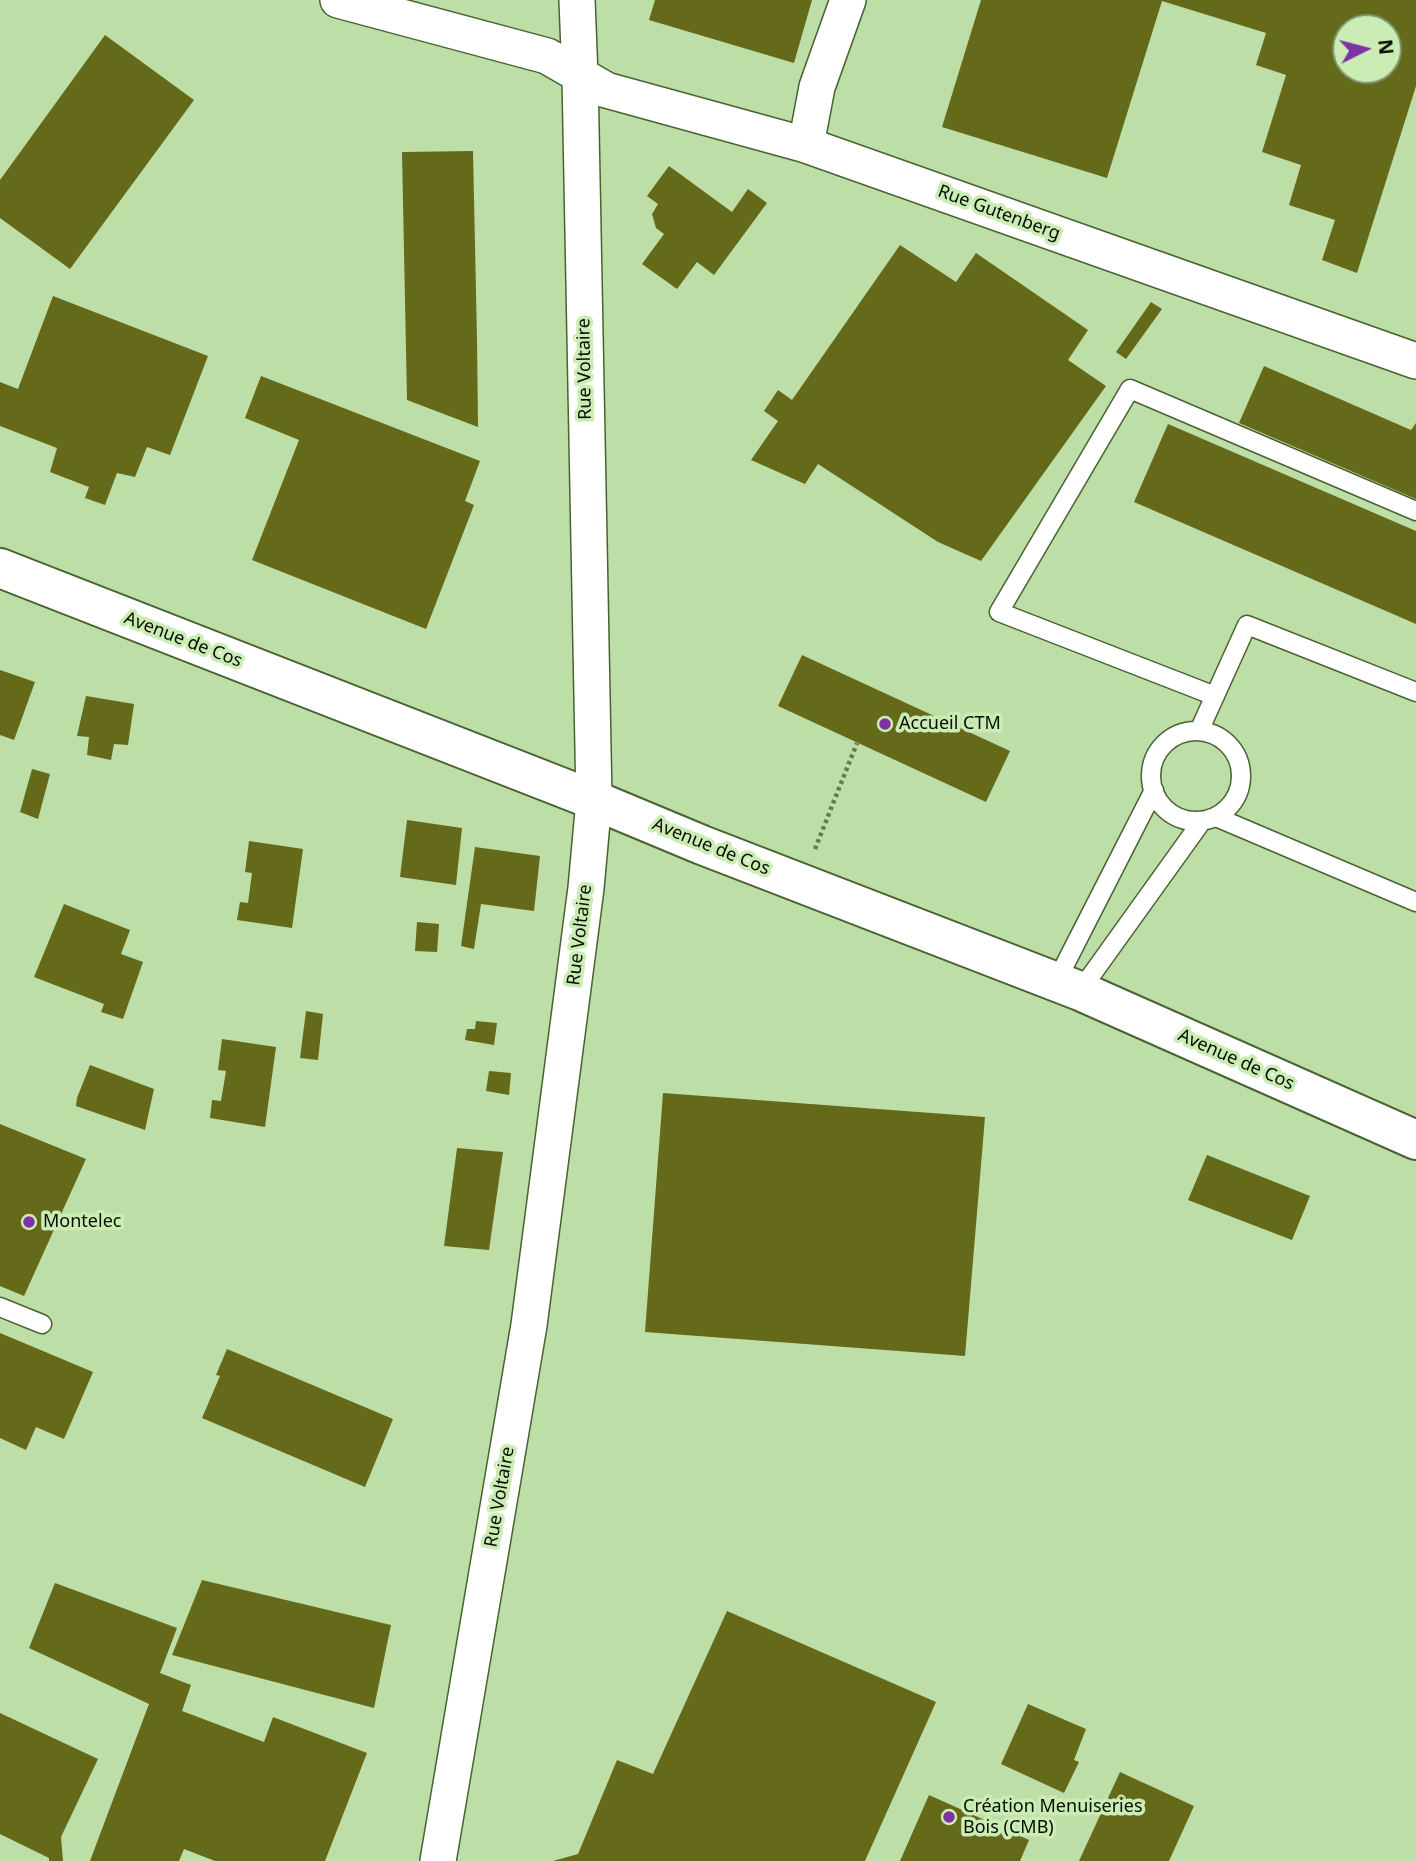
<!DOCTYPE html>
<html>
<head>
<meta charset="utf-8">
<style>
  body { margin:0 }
  #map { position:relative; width:1416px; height:1861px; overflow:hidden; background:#bedea7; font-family:"Noto Sans",sans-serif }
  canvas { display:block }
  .north { position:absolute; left:1332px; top:14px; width:70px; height:70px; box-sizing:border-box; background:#cbecb4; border:2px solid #7c946c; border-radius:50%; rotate:84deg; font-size:19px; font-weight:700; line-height:28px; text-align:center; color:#050f00 }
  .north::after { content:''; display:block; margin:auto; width:24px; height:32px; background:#7f32a4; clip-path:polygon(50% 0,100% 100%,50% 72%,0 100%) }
</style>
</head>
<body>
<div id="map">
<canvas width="1416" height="1861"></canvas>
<div class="north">N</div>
</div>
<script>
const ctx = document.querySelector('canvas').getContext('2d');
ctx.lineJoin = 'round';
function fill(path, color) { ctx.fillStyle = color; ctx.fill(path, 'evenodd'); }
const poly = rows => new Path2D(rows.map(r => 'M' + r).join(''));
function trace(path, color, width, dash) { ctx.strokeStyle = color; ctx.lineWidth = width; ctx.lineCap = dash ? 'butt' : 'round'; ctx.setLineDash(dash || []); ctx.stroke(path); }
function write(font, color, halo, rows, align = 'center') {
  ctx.font = font + ' "Noto Sans",sans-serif'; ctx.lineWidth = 7; ctx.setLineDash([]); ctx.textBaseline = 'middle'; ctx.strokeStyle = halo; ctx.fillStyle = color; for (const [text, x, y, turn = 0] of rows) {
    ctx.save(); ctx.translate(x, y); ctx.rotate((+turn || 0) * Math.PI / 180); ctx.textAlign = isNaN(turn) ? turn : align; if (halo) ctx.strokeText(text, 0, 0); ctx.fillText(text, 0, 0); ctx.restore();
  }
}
fill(poly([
  [655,0,812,0,794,63,649,20],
  [981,0,1416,0,1416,86,1357,273,1322,260,1335,220,1289,205,1301,165,1262,152,1286,75,1256,65,1266,33,1162,1,1107,178,942,127],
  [1346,28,1388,28,1388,70,1346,70],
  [105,35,194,100,70,269,0,218,0,180],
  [473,151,477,339,478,427,407,400,402,152],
  [669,166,732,212,748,189,767,203,714,275,697,262,677,289,642,264,664,234,656,228,652,214,658,204,647,196],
  [900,245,956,282,976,253,1088,330,1068,360,1106,386,981,561,938,542,818,464,805,484,751,460,778,421,764,411,778,390,792,400],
  [53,296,208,356,170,455,147,447,135,477,117,473,105,505,85,498,89,487,50,472,57,448,0,426,0,382,18,389],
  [1151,302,1162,309,1126,359,1116,352],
  [1264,366,1411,430,1416,423,1416,499,1239,423],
  [261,376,480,461,465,501,474,505,426,629,252,560,299,440,245,418],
  [1168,424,1416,531,1416,624,1134,502],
  [802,655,1010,751,986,802,778,706],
  [0,670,35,682,14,740,0,735],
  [86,696,134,704,128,745,114,744,111,760,87,755,89,737,77,736],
  [32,769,50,774,38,819,20,812],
  [407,820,462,828,456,885,400,877],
  [249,841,303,849,292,928,237,920,240,902,248,903,252,873,245,872],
  [475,847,540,856,534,911,481,904,474,949,461,946],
  [64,904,130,930,121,954,143,962,123,1019,101,1012,104,1004,34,977],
  [417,922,439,924,437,952,415,951],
  [306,1011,323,1014,318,1060,300,1058],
  [476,1021,497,1023,494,1045,465,1040,467,1029,475,1029],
  [222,1039,276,1047,265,1127,210,1118,212,1100,221,1101,226,1071,218,1070],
  [90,1065,154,1089,145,1130,76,1106,77,1098],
  [489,1071,511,1073,509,1095,486,1091],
  [663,1093,985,1117,965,1356,645,1332],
  [0,1124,86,1159,24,1296,0,1286],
  [457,1148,503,1152,489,1250,444,1246],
  [1207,1155,1310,1196,1292,1240,1188,1200],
  [0,1333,93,1372,64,1439,36,1427,26,1450,0,1438],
  [227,1349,393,1419,365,1487,202,1418,220,1376,216,1375],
  [202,1580,391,1625,374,1708,172,1655],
  [55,1583,177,1628,160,1673,191,1685,182,1711,264,1742,273,1717,367,1753,325,1861,215,1861,184,1849,179,1861,90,1861,149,1704,29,1648],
  [727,1611,936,1702,865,1861,553,1861,578,1854,617,1760,653,1774],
  [1028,1704,1086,1729,1074,1760,1079,1762,1064,1793,1001,1764],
  [0,1713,98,1759,61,1837,63,1861,49,1861,49,1858,0,1834],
  [1120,1772,1194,1806,1169,1861,1079,1861],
  [929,1795,1029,1840,1020,1861,900,1861]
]), '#65691a');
const lane = poly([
  [1215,696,999,612,1130,389,1416,511],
  [1199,731,1247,625,1416,692],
  '1151 776a45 45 0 1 1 90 0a45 45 0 1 1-90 0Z',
  [1216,817,1416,902],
  [1056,982,1154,790],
  [1080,991,1202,821],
  [0,1307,42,1324]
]);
const street = poly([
  [338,0,547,56,606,90,806,145,1416,361],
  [806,145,817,87,848,0],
  [438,1861,529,1325,586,888,594,800,580,76,577,0]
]);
const secondary = poly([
  [0,568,594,800,702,845,1080,991,1416,1140]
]);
trace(lane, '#486331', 21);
trace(street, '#486331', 38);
trace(secondary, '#486331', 42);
trace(poly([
  [815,849,857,743]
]), '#647956', 4.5, [3.5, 3.5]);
trace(lane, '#fff', 18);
trace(street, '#fff', 35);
trace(secondary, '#fff', 38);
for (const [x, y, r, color] of [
  [885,724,7,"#7f32a4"],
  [29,1222,7,"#7f32a4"],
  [949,1817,7,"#7f32a4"]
]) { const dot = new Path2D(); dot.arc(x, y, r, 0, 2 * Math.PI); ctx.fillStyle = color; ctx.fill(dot); trace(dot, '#cbecb4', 2.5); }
write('18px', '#050f00', '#cbecb4', [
  ["Rue Gutenberg",999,213,20],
  ["Rue Voltaire",585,369,-91],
  ["Avenue de Cos",183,640,21],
  ["Avenue de Cos",711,847,22],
  ["Rue Voltaire",580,935,-83],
  ["Avenue de Cos",1236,1060,24],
  ["Rue Voltaire",500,1497,-80]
]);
write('18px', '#050f00', '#cbecb4', [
  ["Accueil CTM",899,724],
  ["Montelec",43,1222],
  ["Création Menuiseries",963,1807],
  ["Bois (CMB)",963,1828]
], 'left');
</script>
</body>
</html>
